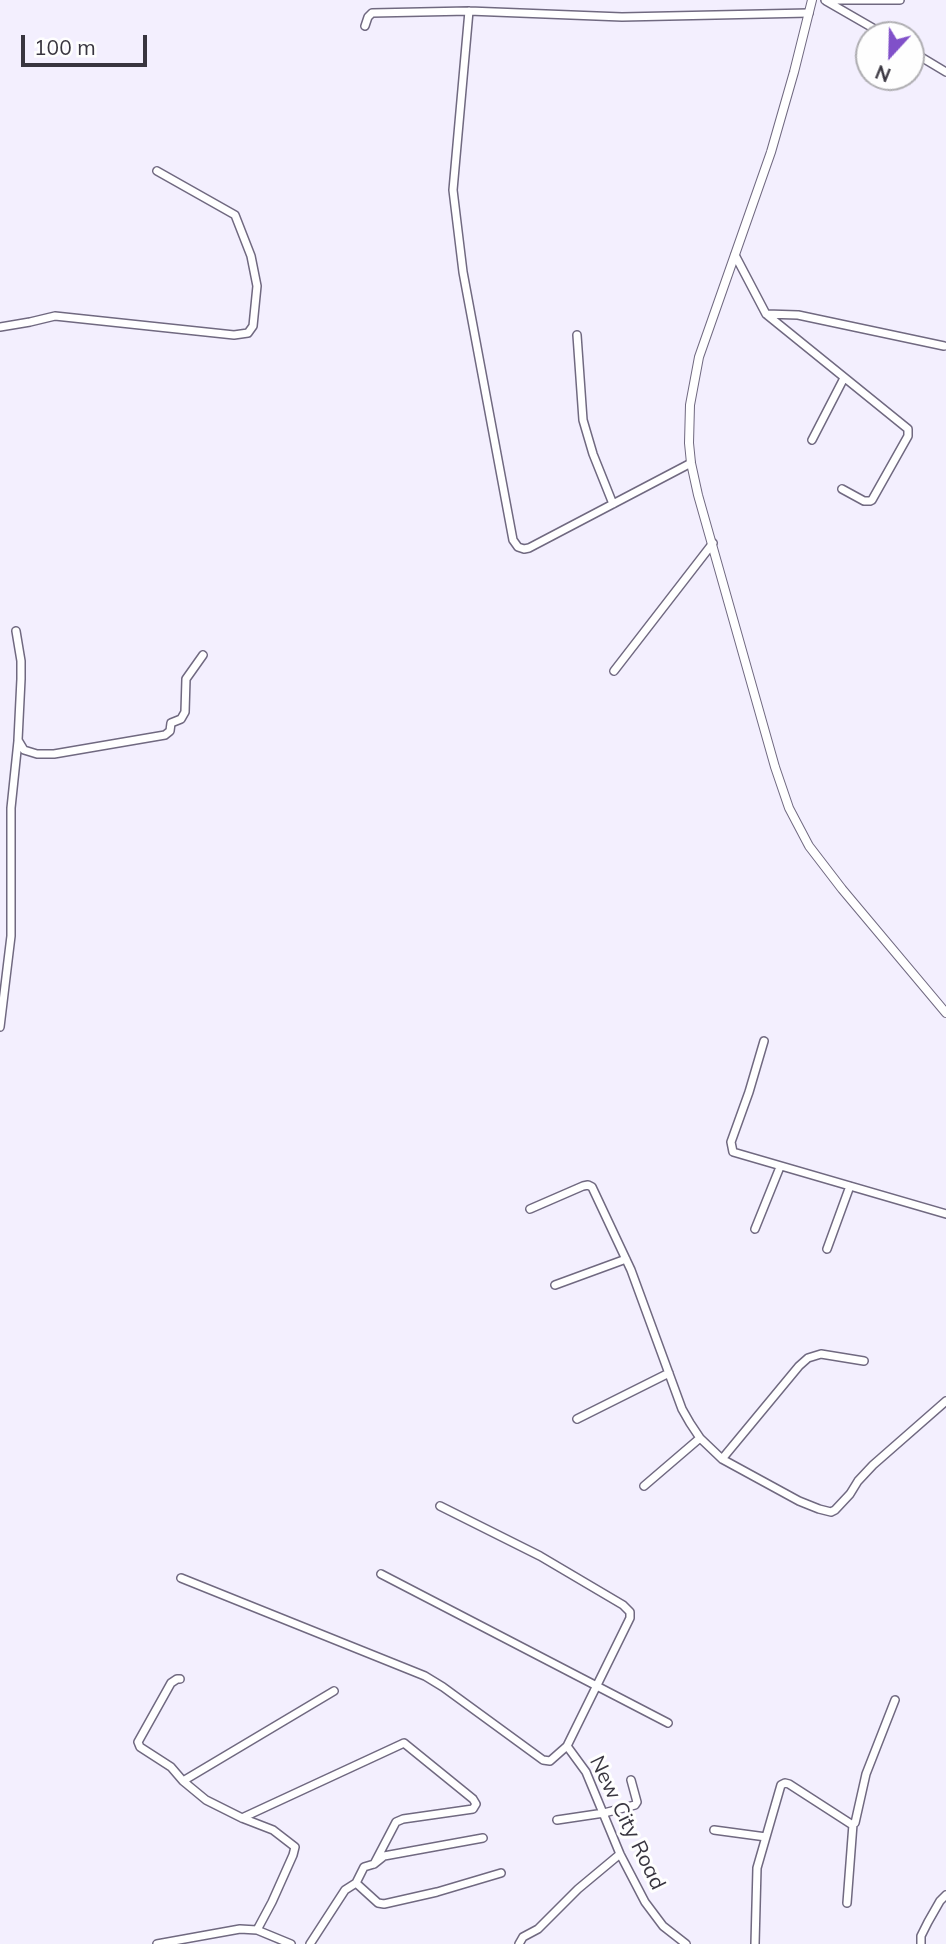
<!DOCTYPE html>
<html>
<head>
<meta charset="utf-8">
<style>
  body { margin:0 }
  #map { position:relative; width:946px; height:1944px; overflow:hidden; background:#f3effe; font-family:Mulish,sans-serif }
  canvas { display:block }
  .north { position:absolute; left:855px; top:21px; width:70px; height:70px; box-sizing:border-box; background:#fefefe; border:2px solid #afaeb2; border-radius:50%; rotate:202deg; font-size:19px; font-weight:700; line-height:28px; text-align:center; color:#38353f }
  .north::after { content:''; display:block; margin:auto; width:24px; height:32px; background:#8050c9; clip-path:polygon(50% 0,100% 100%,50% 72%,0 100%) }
  .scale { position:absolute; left:21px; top:35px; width:126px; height:32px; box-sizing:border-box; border:4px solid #38353f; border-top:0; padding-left:9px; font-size:21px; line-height:24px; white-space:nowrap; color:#38353f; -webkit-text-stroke:5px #fefefe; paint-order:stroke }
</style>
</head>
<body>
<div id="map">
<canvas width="946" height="1944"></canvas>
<div class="north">N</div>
<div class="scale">100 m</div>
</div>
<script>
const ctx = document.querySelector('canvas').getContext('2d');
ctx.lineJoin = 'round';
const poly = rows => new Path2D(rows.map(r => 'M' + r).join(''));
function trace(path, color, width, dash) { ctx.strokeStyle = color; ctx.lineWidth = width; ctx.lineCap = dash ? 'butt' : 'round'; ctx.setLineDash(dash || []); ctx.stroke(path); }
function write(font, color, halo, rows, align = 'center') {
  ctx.font = font + ' Mulish,sans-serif'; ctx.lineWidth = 6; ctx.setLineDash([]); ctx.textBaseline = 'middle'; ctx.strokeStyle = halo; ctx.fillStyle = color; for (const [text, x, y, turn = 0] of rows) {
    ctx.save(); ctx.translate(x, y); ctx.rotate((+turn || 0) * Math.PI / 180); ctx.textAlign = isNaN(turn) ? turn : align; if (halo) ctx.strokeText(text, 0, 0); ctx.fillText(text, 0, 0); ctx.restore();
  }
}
const minor = poly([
  [825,0,900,0],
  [826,1,885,35],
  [469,11,453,190,463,272,513,540,518,547,524,549,529,548,691,463],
  [365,26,368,17,372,13,469,11,622,17,809,13],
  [911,51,946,72],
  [735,255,766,314,908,429,908,436,872,500,870,501,864,501,842,489],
  [766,314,798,315,944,346],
  [0,327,30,322,55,316,234,335,248,333,253,326,257,286,251,256,235,215,157,171],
  [577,335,583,420,593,454,613,504],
  [812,440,844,378],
  [16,631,21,661,21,679,18,740,24,750,37,754,54,754,165,735,170,731,171,723,181,719,185,712,186,679,203,655],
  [614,671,713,543],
  [0,1027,11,936,11,808,18,741],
  [764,1041,749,1092,731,1142,733,1152,946,1214],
  [530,1209,583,1186,588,1185,592,1187,631,1270,682,1409,690,1423,700,1438,722,1459,799,1501,819,1509,831,1512,835,1510,850,1494,858,1481,873,1465,946,1401],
  [755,1229,780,1167],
  [827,1249,850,1186],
  [555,1285,626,1259],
  [577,1419,669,1373],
  [722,1459,799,1366,808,1358,821,1354,864,1361],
  [644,1486,700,1438],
  [381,1574,668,1723],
  [181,1578,425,1676,443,1687,543,1760,550,1761,567,1746,630,1618,630,1612,623,1605,540,1556,440,1506],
  [180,1679,177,1679,171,1683,138,1742,140,1747,171,1767,183,1781,206,1800,242,1818,273,1830,295,1847,293,1855,272,1902,257,1930],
  [567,1746,586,1772,620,1854,645,1902,663,1926,686,1944],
  [183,1781,334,1691],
  [242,1818,404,1743,473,1799,476,1804,473,1809,403,1819,396,1822,374,1864],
  [557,1820,604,1813,635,1805,637,1802,631,1780],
  [714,1830,766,1837],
  [356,1883,378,1903,384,1904,437,1892,501,1873],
  [847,1903,853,1824],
  [157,1944,240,1929,257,1930,291,1944],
  [310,1944,345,1890,356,1883,364,1867,374,1864,384,1856,483,1838],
  [519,1944,523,1937,538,1929,578,1889,620,1854],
  [755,1944,757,1868,781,1785,785,1783,789,1784,851,1824,855,1823,866,1774,895,1700],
  [921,1944,921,1936,928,1922,940,1901,946,1895]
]);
const tertiary = poly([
  [812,0,794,72,771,152,699,357,690,405,689,443,691,463,698,495,775,767,789,808,809,846,842,889,946,1013]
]);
trace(minor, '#706980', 10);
trace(tertiary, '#706980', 10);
trace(minor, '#fff', 7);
trace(tertiary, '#fff', 8);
write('21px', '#38353f', '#fefefe', [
  ["New City Road",627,1823,64]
]);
</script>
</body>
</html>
